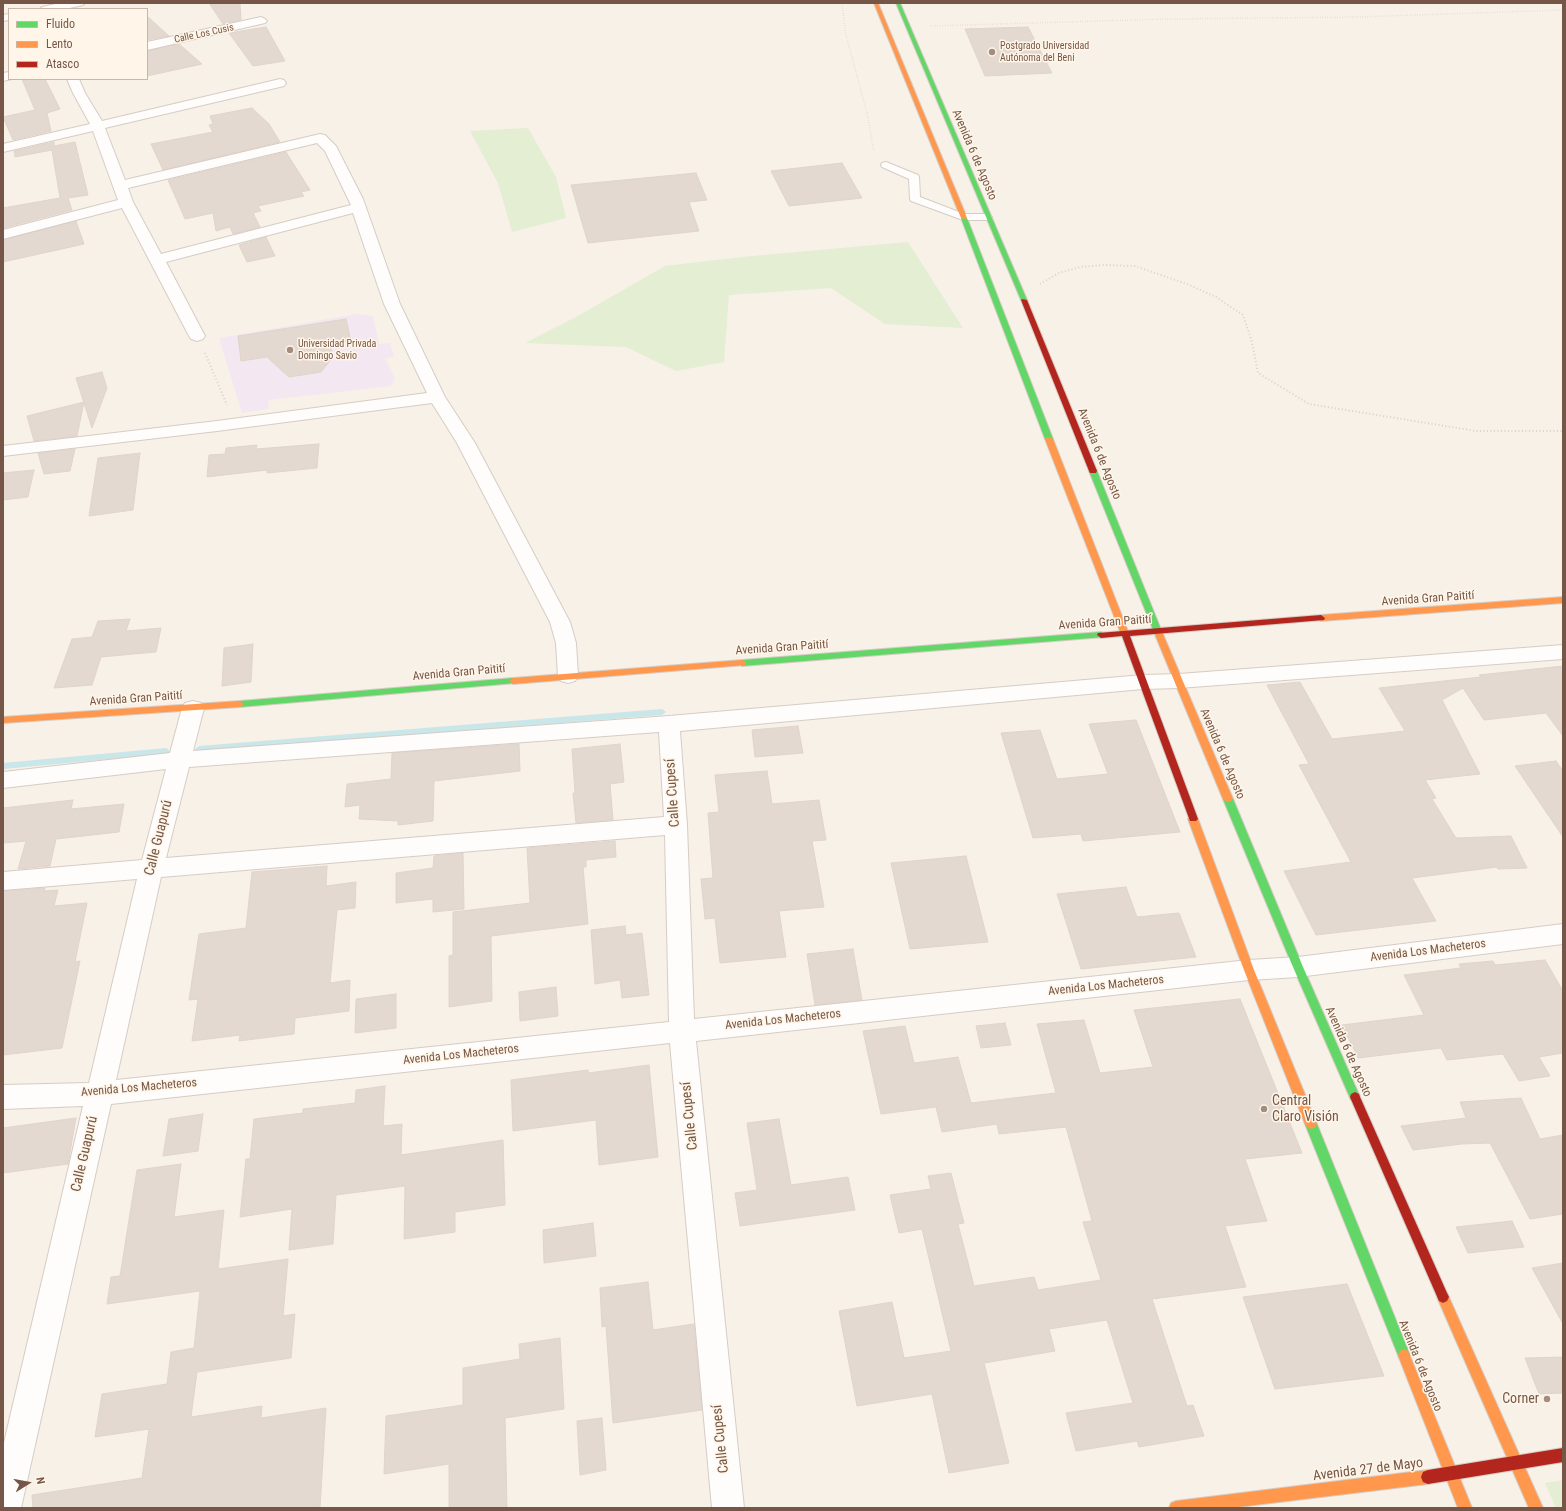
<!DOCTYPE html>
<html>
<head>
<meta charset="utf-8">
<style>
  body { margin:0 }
  #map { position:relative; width:1566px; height:1511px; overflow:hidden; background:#f7f1e8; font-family:"Roboto Condensed",sans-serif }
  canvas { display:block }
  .frame { position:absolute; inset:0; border:4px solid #765747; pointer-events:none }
  .legend { position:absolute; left:8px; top:8px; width:140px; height:72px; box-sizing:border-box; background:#fff6e9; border:1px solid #c8b6a8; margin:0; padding:5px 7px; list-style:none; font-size:12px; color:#765747 }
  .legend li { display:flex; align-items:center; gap:8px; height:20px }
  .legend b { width:20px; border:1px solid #c8b6a8 }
  .north { position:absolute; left:8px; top:1463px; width:40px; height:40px; -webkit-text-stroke:3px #fff6e9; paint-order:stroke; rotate:79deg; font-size:11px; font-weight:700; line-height:16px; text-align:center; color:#765747 }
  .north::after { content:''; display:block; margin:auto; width:14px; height:18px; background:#765747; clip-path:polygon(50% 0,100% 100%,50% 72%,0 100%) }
</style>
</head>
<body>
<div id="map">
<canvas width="1566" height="1511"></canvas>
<div class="frame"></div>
<ul class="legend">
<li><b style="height:5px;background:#63d668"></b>Fluido</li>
<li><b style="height:5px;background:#ff974d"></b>Lento</li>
<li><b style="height:5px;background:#b3261e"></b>Atasco</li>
</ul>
<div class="north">N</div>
</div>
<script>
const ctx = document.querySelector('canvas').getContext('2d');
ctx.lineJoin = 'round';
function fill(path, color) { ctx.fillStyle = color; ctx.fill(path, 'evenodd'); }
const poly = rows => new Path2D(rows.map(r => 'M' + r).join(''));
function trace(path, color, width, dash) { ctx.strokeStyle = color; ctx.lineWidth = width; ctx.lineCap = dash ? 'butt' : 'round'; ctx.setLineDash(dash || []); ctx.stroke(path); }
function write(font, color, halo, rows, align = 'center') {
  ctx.font = font + ' "Roboto Condensed",sans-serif'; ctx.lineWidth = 3; ctx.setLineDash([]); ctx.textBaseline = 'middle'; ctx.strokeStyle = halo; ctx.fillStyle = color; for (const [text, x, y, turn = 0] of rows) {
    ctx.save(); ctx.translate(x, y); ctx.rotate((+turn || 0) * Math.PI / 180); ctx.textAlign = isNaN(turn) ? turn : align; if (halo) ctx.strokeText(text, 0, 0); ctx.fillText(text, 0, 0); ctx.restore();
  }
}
fill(poly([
  [357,314,373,316,379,344,390,343,394,356,385,359,395,378,391,386,269,400,268,409,242,413,219,338]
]), '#f3e7f1');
fill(poly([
  [528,128,556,177,566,218,512,232,498,183,470,131],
  [908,242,963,328,885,324,831,288,729,295,724,362,676,371,626,347,525,343,576,317,665,266,742,257],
  [1563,1480,1563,1508,1556,1508,1545,1483]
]), '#e3eed2');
fill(poly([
  [662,709,666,712,662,715,199,752,195,749,199,746,662,709],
  [166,748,170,751,166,754,3,769,3,763,166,748]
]), '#c9e6e8');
const building = poly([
  [209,3,240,3,241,20,223,24,209,3],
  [147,16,169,36,147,40,147,16],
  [266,27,285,61,253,66,229,33,266,27],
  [1028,27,1052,73,985,76,965,29,1028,27],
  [179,44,202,64,147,76,147,51,179,44],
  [22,79,45,79,60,109,47,113,51,131,13,140,3,117,35,110,22,79],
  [252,108,269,124,280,142,163,170,151,144,213,132,209,125,213,124,210,116,252,108],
  [54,142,54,146,75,142,88,195,68,198,72,210,3,228,3,208,60,198,52,150,15,157,14,151,54,142],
  [286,152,310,190,301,192,304,196,258,206,261,211,253,213,260,227,233,234,230,227,216,231,213,213,185,219,168,180,286,152],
  [842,163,862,198,789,206,771,171,842,163],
  [696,173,707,200,689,202,699,231,588,243,571,185,696,173],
  [76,221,84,244,3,262,3,240,76,221],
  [266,237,275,256,247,262,239,245,266,237],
  [346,319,351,341,330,344,333,357,321,372,289,377,267,357,241,361,238,336,346,319],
  [102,372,107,388,92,428,76,378,102,372],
  [84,402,77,436,34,441,27,416,84,402],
  [319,444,317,468,267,473,267,470,207,477,209,455,225,454,226,448,257,445,256,449,319,444],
  [75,449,70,471,44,474,38,453,75,449],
  [140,453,133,510,89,516,98,458,140,453],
  [34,470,28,497,3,500,3,473,34,470],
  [130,619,126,631,161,628,156,652,101,657,92,685,54,688,72,639,92,637,98,621,130,619],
  [253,644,251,682,222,686,224,648,253,644],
  [1563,666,1563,736,1546,713,1484,720,1463,688,1442,700,1480,774,1425,780,1436,798,1432,799,1456,838,1511,836,1527,868,1498,869,1497,867,1412,878,1436,921,1316,935,1284,871,1351,862,1299,765,1309,764,1267,685,1300,682,1332,739,1405,731,1379,688,1481,677,1479,675,1563,666],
  [1136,720,1180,832,1083,841,1081,834,1033,838,1001,733,1040,730,1057,779,1108,774,1089,724,1136,720],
  [798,726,803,753,755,757,752,730,798,726],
  [519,744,520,771,434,781,433,821,398,825,398,821,359,819,360,805,345,807,347,784,391,779,392,753,519,744],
  [620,744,624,782,610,784,613,820,576,823,573,793,575,793,572,749,620,744],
  [1556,761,1563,771,1563,837,1515,766,1556,761],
  [767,771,772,804,819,800,826,840,812,841,824,907,779,911,786,957,720,963,715,918,705,919,701,879,713,878,708,813,719,812,715,775,767,771],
  [73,800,71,809,124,804,119,832,56,839,50,866,18,869,26,841,3,843,3,808,73,800],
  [615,841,616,857,586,860,586,867,583,867,588,924,491,936,492,1001,449,1007,449,956,453,955,453,912,530,903,527,848,615,841],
  [463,853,464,909,433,912,433,899,396,903,396,873,433,868,434,856,463,853],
  [966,856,988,942,910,949,891,863,966,856],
  [327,866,326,886,356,882,355,908,337,910,330,983,350,980,349,1011,295,1018,294,1034,239,1041,240,1035,192,1041,198,999,189,1000,199,934,246,928,252,872,327,866],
  [1126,887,1137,917,1179,913,1196,957,1081,969,1057,894,1126,887],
  [45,888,44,891,58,890,54,906,87,903,75,962,80,961,62,1048,3,1055,3,891,45,888],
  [625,926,626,935,642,933,649,995,622,998,620,980,595,984,591,930,625,926],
  [853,949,862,1000,815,1005,807,954,853,949],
  [1545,960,1563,991,1563,1053,1539,1057,1550,1076,1519,1081,1503,1054,1447,1060,1441,1048,1358,1058,1342,1025,1424,1015,1404,975,1461,968,1459,964,1493,961,1495,965,1545,960],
  [556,987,558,1016,520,1021,519,992,556,987],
  [396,994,396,1028,355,1033,356,999,396,994],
  [1240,999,1302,1153,1245,1159,1267,1221,1225,1226,1246,1287,1152,1299,1187,1406,1193,1405,1204,1436,1139,1447,1137,1441,1076,1451,1066,1413,1133,1403,1107,1320,1049,1329,1055,1351,984,1363,1009,1463,949,1473,932,1394,857,1406,839,1311,892,1302,904,1358,951,1351,922,1229,899,1233,890,1195,931,1189,928,1176,951,1173,964,1223,958,1224,974,1286,1034,1277,1038,1290,1101,1280,1083,1222,1092,1221,1066,1127,999,1134,997,1124,942,1132,936,1107,881,1114,863,1031,905,1026,914,1063,958,1057,971,1103,1056,1093,1037,1024,1084,1020,1100,1073,1153,1067,1134,1010,1240,999],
  [1005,1023,1011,1045,981,1048,976,1026,1005,1023],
  [649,1065,658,1157,599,1165,596,1120,513,1131,511,1080,588,1070,588,1073,649,1065],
  [385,1086,383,1126,402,1124,401,1155,503,1140,505,1205,455,1212,455,1232,404,1239,405,1186,336,1195,333,1244,289,1250,292,1209,240,1217,246,1159,250,1159,254,1119,303,1113,303,1109,355,1103,356,1090,385,1086],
  [1521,1098,1540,1139,1563,1135,1563,1214,1530,1219,1490,1143,1462,1144,1413,1150,1401,1126,1466,1118,1460,1102,1521,1098],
  [203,1114,198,1151,163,1156,169,1119,203,1114],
  [76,1118,68,1164,3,1173,3,1128,76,1118],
  [779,1119,791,1185,848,1177,855,1210,740,1226,735,1193,757,1190,747,1123,779,1119],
  [181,1164,174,1217,224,1210,218,1269,288,1259,283,1316,295,1314,291,1358,197,1372,191,1417,262,1406,261,1418,326,1408,320,1508,33,1508,32,1495,142,1478,149,1429,95,1437,102,1394,167,1384,171,1352,194,1348,200,1291,107,1304,111,1277,120,1276,137,1170,181,1164],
  [1512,1221,1524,1247,1468,1253,1456,1227,1512,1221],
  [593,1223,596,1256,544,1263,543,1230,593,1223],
  [1563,1263,1563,1324,1532,1268,1563,1263],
  [648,1282,653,1330,694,1324,702,1410,613,1423,606,1326,602,1327,600,1288,648,1282],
  [1347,1284,1384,1376,1275,1389,1243,1297,1347,1284],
  [560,1338,564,1409,505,1418,507,1508,449,1508,449,1464,384,1474,386,1416,463,1405,463,1368,520,1359,519,1344,560,1338],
  [1563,1357,1563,1393,1539,1394,1525,1358,1563,1357],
  [602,1418,606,1470,580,1475,577,1421,602,1418]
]);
fill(building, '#e3d9d0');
trace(building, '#e0d4ca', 1);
const lane = poly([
  [886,162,918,175,919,177,920,197,964,214,987,214,992,217,987,220,963,220,911,201,910,199,909,179,882,167,881,165,882,163,886,162]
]);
const street = poly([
  [60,3,85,3,83,5,65,9,40,9,42,7,60,3],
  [9,14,9,20,3,21,3,15,9,14],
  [261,17,265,19,267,21,265,23,147,50,147,42,261,17],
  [9,72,9,79,12,79,3,81,3,73,9,72],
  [67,79,79,79,85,93,102,121,280,79,284,80,286,83,284,86,105,128,125,180,320,134,325,135,336,146,363,199,400,304,445,397,475,443,570,622,576,643,578,676,575,681,568,683,561,681,558,676,556,643,550,622,457,443,432,403,217,431,3,456,3,446,217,421,427,393,384,304,353,213,166,262,205,336,203,339,197,341,191,339,189,336,122,208,3,239,3,230,118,200,93,131,3,152,3,144,90,124,73,93,67,79],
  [317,143,325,151,351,205,161,254,133,202,128,188,317,143],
  [1563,645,1563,659,1179,688,1143,689,680,731,687,825,694,1019,1249,960,1298,957,1563,924,1563,944,1298,977,1249,980,696,1041,744,1508,712,1508,670,1043,111,1104,21,1508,3,1508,3,1447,83,1106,3,1109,3,1085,89,1083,137,879,3,890,3,872,142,860,166,769,3,788,3,772,170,753,182,708,185,703,193,701,201,703,204,708,193,751,669,716,1143,675,1179,674,1563,645],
  [659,732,664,817,166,858,189,767,659,732],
  [665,835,669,1022,116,1080,161,877,665,835]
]);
const fast = poly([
  [896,3,900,3,1027,300,1026,301,1021,300,896,3],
  [962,217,967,218,1053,439,1052,441,1049,441,1045,439,961,218,962,217],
  [1090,469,1096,469,1097,471,1162,632,1161,634,1158,635,1154,632,1089,471,1090,469],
  [1101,632,1105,635,1104,637,742,666,738,663,742,660,1101,632],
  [513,678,517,681,516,683,240,707,236,704,240,701,513,678],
  [1228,796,1231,797,1233,799,1303,967,1360,1097,1359,1100,1355,1102,1351,1100,1293,967,1223,799,1225,797,1228,796],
  [1311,1119,1315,1121,1317,1124,1410,1355,1408,1359,1404,1361,1400,1359,1398,1355,1305,1124,1307,1121,1311,1119]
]);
const slow = poly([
  [874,3,878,3,967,218,966,219,961,218,874,3],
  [1046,437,1049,437,1053,439,1129,634,1128,636,1125,637,1121,634,1045,439,1046,437],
  [1563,597,1563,603,1321,621,1317,618,1321,615,1563,597],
  [1158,629,1162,632,1233,799,1231,801,1228,802,1225,801,1223,799,1154,632,1158,629],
  [742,660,745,661,746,663,745,665,513,684,509,681,513,678,742,660],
  [240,701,244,704,240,707,3,723,3,717,240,701],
  [1193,815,1196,817,1198,819,1254,970,1317,1124,1315,1127,1311,1129,1307,1127,1305,1124,1244,970,1188,819,1190,817,1193,815],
  [1443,1291,1447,1293,1543,1508,1529,1508,1437,1297,1439,1293,1443,1291],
  [1404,1349,1408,1351,1472,1508,1458,1508,1398,1355,1400,1351,1404,1349],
  [1428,1470,1433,1472,1435,1477,1433,1482,1428,1484,1230,1508,1169,1508,1171,1503,1176,1501,1428,1470]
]);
const jam = poly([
  [1022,299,1027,300,1097,471,1096,473,1090,473,1089,471,1021,300,1022,299],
  [1321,615,1325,618,1324,620,1130,636,1198,819,1196,821,1190,821,1122,636,1101,638,1097,635,1098,633,1321,615],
  [1355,1092,1359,1094,1360,1097,1447,1293,1449,1297,1447,1301,1443,1303,1439,1301,1350,1097,1351,1094,1355,1092],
  [1563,1448,1563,1462,1428,1484,1423,1482,1421,1477,1423,1472,1428,1470,1563,1448]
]);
trace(lane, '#d6ccc5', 2);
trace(street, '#d6ccc5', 2);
trace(fast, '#d6ccc4', 2);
trace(slow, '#d6ccc4', 2);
trace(jam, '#d6ccc4', 2);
trace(poly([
  [842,3,846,35,867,113,874,152],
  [930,26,1168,19,1357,17,1563,10]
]), '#dad1cb', 1.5, [0.5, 2]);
trace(poly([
  [1040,284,1059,273,1080,267,1104,265,1135,266,1187,284,1216,297,1243,315,1252,342,1258,373,1309,404,1476,431,1563,431],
  [205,353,227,405]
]), '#dad1cb', 2, [1, 2.5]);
fill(lane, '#fefdfc');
fill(street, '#fefdfc');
fill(fast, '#63d668');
fill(slow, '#ff974d');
fill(jam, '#b3261e');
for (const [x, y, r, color] of [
  [992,52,4,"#a38d7f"],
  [290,350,4,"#a38d7f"],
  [1264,1109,4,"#a38d7f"],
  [1547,1399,4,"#a38d7f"]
]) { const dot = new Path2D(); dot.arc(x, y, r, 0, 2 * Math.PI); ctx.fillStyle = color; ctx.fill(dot); trace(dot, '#fff6e9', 1.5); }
write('10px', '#765747', '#fff6e9', [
  ["Calle Los Cusis",204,34,-12]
]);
write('10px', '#765747', '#fff6e9', [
  ["Postgrado Universidad",1000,46],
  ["Autónoma del Beni",1000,58],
  ["Universidad Privada",298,344],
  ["Domingo Savio",298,356]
], 'left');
write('12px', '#765747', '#fff6e9', [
  ["Avenida 6 de Agosto",974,155,67],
  ["Avenida 6 de Agosto",1099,454,68],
  ["Avenida Gran Paitití",1428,599,-4],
  ["Avenida Gran Paitití",1105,623,-4],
  ["Avenida Gran Paitití",782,648,-4],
  ["Avenida Gran Paitití",459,673,-5],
  ["Avenida Gran Paitití",136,699,-4],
  ["Avenida 6 de Agosto",1222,754,67],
  ["Avenida Los Macheteros",1428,951,-7],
  ["Avenida Los Macheteros",1106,986,-6],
  ["Avenida Los Macheteros",783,1020,-6],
  ["Avenida 6 de Agosto",1348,1052,66],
  ["Avenida Los Macheteros",461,1055,-6],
  ["Avenida Los Macheteros",139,1088,-5],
  ["Avenida 6 de Agosto",1420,1366,68]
]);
write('14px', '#765747', '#fff6e9', [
  ["Calle Cupesí",673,793,-94],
  ["Calle Guapurú",159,838,-76],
  ["Calle Cupesí",690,1116,-96],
  ["Calle Guapurú",85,1154,-77],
  ["Calle Cupesí",721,1439,-96],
  ["Avenida 27 de Mayo",1368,1470,-7]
]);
write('14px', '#765747', '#fff6e9', [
  ["Central",1272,1101],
  ["Claro Visión",1272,1117],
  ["Corner",1539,1399,"right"]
], 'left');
</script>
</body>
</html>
